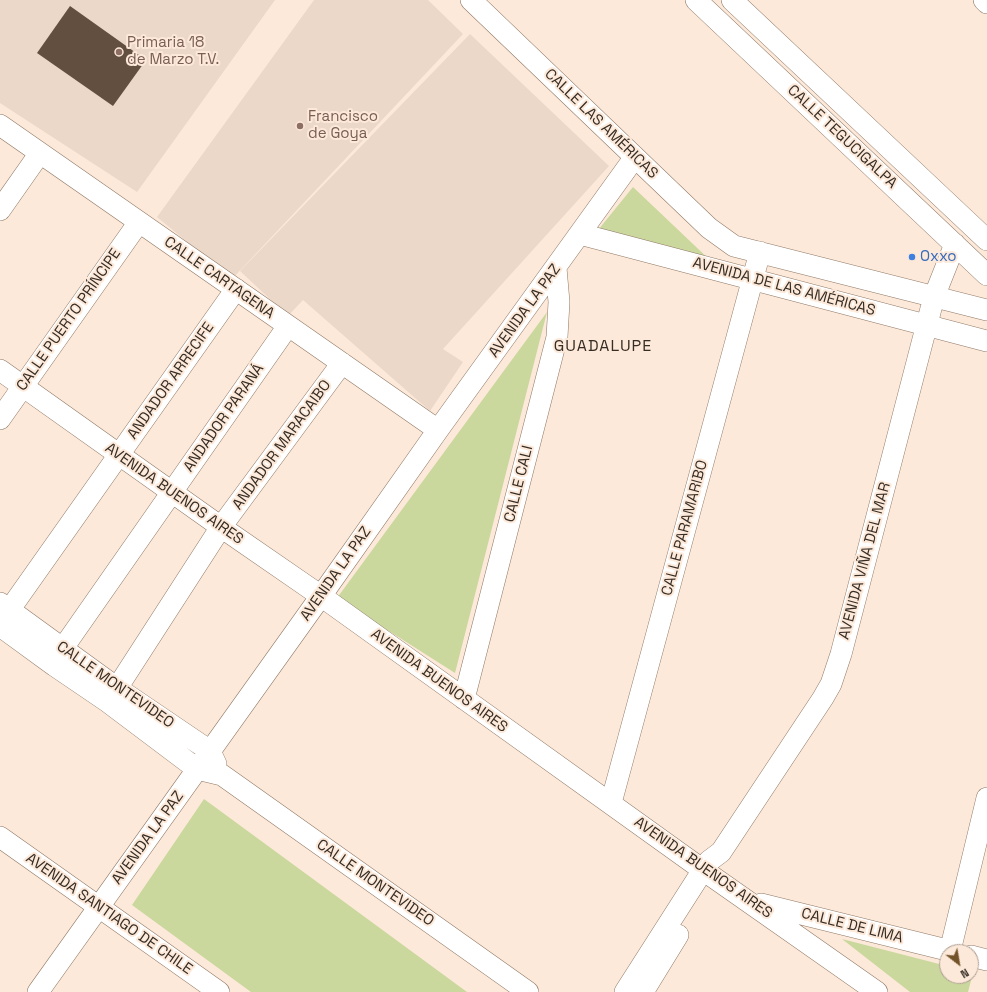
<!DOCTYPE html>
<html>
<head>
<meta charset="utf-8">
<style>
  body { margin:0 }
  #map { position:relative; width:987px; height:992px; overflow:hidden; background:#fde9d9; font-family:"Space Grotesk",sans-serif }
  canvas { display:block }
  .north { position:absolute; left:939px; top:944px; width:40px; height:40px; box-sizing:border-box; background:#fde9d9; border:1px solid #ad9e91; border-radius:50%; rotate:149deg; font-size:11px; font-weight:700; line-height:16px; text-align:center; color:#362d25 }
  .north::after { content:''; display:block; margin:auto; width:14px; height:18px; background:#735329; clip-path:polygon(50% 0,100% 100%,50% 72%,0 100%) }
</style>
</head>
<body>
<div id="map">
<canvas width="987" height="992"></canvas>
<div class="north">N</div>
</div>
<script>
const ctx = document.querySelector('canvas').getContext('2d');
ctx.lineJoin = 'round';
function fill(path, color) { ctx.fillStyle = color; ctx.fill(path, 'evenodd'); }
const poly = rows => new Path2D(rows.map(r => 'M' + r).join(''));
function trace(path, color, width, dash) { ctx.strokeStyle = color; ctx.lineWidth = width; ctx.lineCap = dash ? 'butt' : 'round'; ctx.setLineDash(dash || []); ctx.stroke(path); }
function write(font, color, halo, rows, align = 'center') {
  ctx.font = font + ' "Space Grotesk",sans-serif'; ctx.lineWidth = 4; ctx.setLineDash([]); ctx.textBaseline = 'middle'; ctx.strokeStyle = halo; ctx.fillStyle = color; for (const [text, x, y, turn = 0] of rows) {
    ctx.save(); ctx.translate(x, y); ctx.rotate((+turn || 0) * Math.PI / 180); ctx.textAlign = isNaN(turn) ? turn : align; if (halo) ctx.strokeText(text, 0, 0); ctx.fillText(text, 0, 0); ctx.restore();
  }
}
fill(poly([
  [0,0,275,0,137,192,0,103],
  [314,0,428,0,463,34,232,279,157,217],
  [470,34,609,166,443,349,463,362,430,411,303,300,288,316,240,271]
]), '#ebd8c9');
fill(poly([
  [633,187,713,263,594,235],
  [547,312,455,673,337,598],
  [204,799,467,992,251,992,132,905],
  [842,939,947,966,947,976,971,976,971,972,973,973,968,992,910,992]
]), '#cad79d');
fill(poly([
  [70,6,146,60,113,106,37,53]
]), '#634f3f');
const street = poly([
  [471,0,709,228,734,246,987,310],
  [696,0,987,275],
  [732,0,987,240],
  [984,0,987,3],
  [0,125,438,430],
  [0,210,40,153],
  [580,234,987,341],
  [0,370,221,527,321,596,703,870,877,992],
  [0,419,139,222],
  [0,603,117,688,210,751,216,764],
  [10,609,236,289],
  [0,626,55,666,108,702,197,769,222,775,528,992],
  [63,648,288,326],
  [117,688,221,527,342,363],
  [464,699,557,337,559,302,556,268],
  [611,803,760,252],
  [0,837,219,992],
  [761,904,955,952],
  [950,951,987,798],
  [971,956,987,960],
  [38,992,321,596,438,430,635,157],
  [625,992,703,870,709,861,721,852,823,698,831,684,841,654,934,297,955,244],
  [643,992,678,935]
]);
trace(street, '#8f7967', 22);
trace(street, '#fff', 21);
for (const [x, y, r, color] of [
  [119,52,4,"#8d6e63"],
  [300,126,4,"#8d6e63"],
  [912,257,4,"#3f7fe0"]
]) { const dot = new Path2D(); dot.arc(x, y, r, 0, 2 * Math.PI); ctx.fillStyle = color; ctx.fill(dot); trace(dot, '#fde9d9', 1.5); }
write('15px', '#785e54', '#fde9d9', [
  ["Primaria 18",127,43],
  ["de Marzo T.V.",127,60],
  ["Francisco",308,117],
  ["de Goya",308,134]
], 'left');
write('15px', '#362d25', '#fde9d9', [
  ["CALLE LAS AMÉRICAS",601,124,44],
  ["CALLE TEGUCIGALPA",842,137,43],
  ["CALLE CARTAGENA",219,278,35],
  ["AVENIDA DE LAS AMÉRICAS",784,287,15],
  ["AVENIDA LA PAZ",525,311,-54],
  ["CALLE PUERTO PRÍNCIPE",69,320,-55],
  ["ANDADOR ARRECIFE",171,381,-55],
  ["ANDADOR PARANÁ",224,418,-55],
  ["ANDADOR MARACAIBO",282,445,-54],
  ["CALLE CALI",519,484,-76],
  ["AVENIDA BUENOS AIRES",174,494,35],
  ["CALLE PARAMARIBO",685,528,-75],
  ["AVENIDA VIÑA DEL MAR",865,561,-75],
  ["AVENIDA LA PAZ",336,574,-55],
  ["AVENIDA BUENOS AIRES",439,681,36],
  ["CALLE MONTEVIDEO",115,685,35],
  ["AVENIDA LA PAZ",148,838,-54],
  ["AVENIDA BUENOS AIRES",703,868,35],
  ["CALLE MONTEVIDEO",375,883,35],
  ["AVENIDA SANTIAGO DE CHILE",109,914,35],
  ["CALLE DE LIMA",852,926,14]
]);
write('15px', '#366cbe', '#fde9d9', [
  ["Oxxo",920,257]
], 'left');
ctx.letterSpacing = '1px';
write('16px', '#362d25', '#fde9d9', [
  ["GUADALUPE",603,347]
]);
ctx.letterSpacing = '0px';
</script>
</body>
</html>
